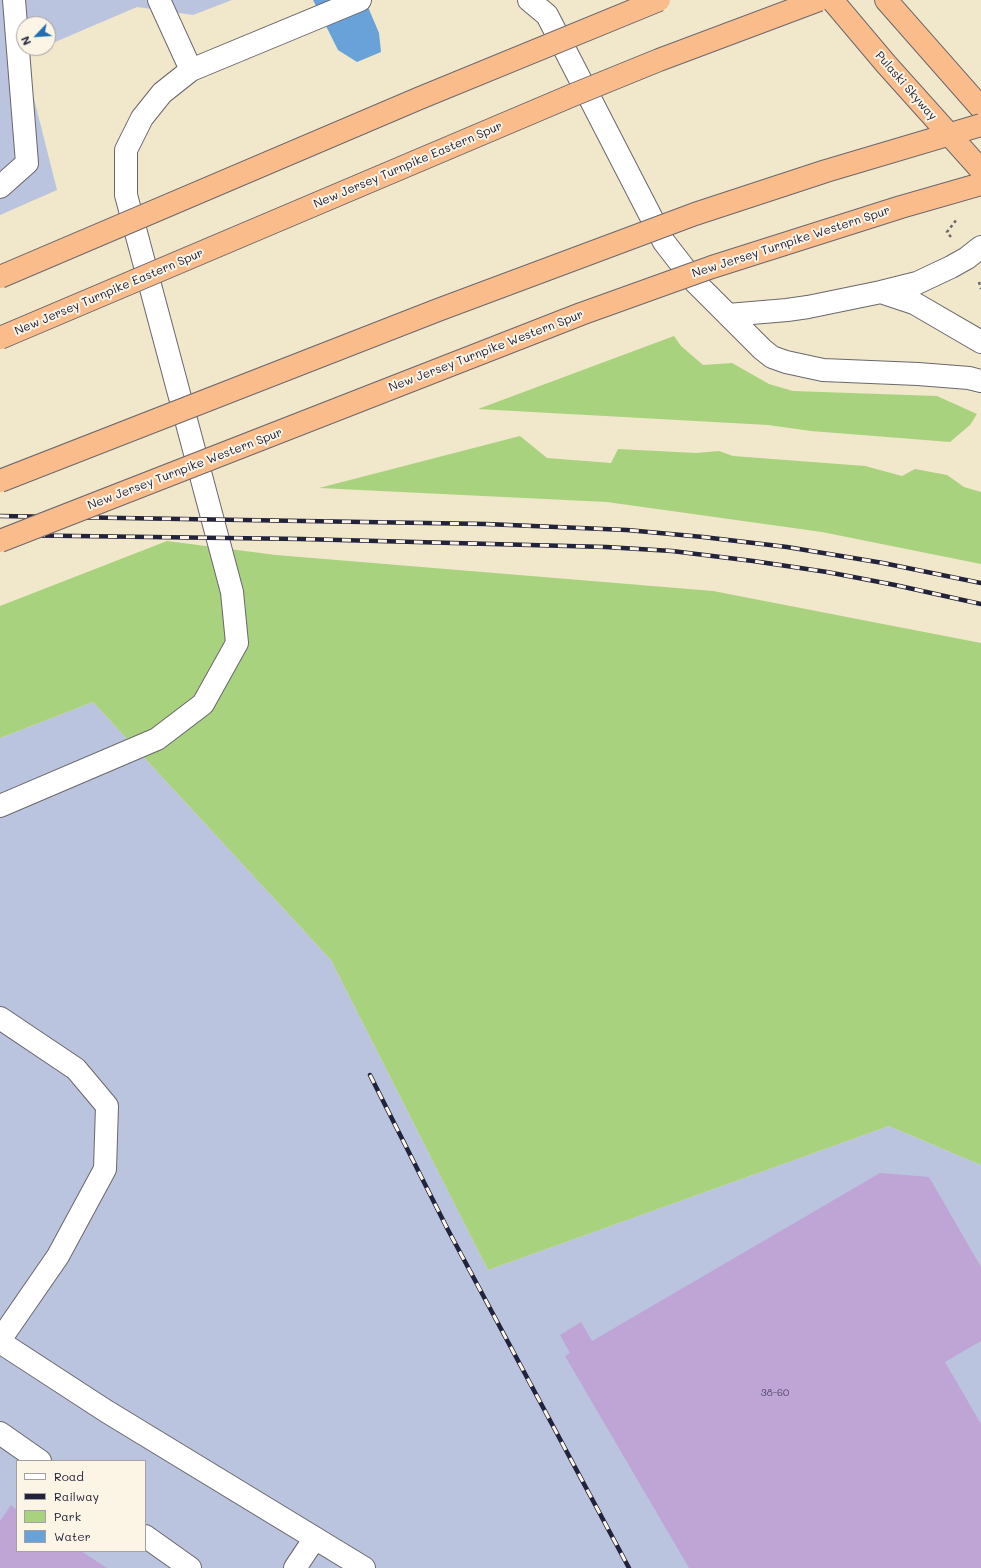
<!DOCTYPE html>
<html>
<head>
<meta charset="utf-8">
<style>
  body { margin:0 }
  #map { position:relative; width:981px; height:1568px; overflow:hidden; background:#f1e7cb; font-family:Mali,sans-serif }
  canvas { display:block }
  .legend { position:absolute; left:16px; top:1460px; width:130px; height:92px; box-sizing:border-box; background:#fcf5e5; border:1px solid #a5a1a1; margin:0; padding:5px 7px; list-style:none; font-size:12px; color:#22223b }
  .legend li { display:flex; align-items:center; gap:8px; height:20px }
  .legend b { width:20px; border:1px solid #a5a1a1 }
  .north { position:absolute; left:16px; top:16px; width:40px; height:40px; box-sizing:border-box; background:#fcf5e5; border:1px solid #a5a1a1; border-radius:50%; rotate:245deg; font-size:11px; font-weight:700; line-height:16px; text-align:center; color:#22223b }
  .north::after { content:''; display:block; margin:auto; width:14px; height:18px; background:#1f6fb2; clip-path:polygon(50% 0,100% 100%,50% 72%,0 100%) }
</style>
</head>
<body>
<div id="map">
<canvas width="981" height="1568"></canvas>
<ul class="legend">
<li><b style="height:5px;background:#fff"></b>Road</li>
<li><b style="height:5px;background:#22223b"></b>Railway</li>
<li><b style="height:11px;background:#a8d27e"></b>Park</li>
<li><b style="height:11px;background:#68a2d8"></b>Water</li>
</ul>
<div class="north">N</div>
</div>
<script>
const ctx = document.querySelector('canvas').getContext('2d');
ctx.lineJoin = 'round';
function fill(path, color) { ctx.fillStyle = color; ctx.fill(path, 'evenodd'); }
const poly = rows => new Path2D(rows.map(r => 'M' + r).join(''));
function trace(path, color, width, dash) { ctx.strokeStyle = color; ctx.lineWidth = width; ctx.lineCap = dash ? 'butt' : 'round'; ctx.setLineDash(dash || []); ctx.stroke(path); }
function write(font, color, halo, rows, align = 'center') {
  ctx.font = font + ' Mali,sans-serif'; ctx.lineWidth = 4; ctx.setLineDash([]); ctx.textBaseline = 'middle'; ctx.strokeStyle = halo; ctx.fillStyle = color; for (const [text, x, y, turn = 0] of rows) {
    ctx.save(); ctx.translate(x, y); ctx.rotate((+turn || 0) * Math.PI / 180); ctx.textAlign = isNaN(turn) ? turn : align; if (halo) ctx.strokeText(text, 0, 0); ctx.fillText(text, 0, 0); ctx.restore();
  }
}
fill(poly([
  [0,0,232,0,193,15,137,7,48,45,48,24,24,24,24,48,40,48,23,55,57,190,0,215],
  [93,702,331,960,488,1270,889,1126,981,1165,981,1568,0,1568,0,738],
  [17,1461,145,1461,145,1551,17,1551]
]), '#bac4de');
fill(poly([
  [674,336,681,346,703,365,732,363,769,384,793,391,937,396,977,414,970,425,950,442,811,431,768,425,478,409],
  [520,436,547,458,611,463,618,449,696,453,719,451,733,456,865,466,902,476,915,469,947,475,964,487,981,492,981,564,822,532,607,502,319,488],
  [167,541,276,555,713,591,981,643,981,1165,889,1126,488,1270,331,960,93,702,0,738,0,606]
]), '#a8d27e');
fill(poly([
  [313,0,365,0,379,33,381,52,357,62,338,50]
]), '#68a2d8');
fill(poly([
  [880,1173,929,1177,981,1267,981,1341,945,1362,981,1424,981,1568,689,1568,565,1356,570,1353,560,1335,581,1322,592,1341],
  [11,1505,17,1510,17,1551,81,1551,107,1568,0,1568,0,1521]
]), '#bfa5d6');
const minor = poly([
  [159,0,191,70],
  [529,0,547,15,664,242,695,282,762,349,772,357,786,362,823,370,918,374,969,378,981,381],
  [0,187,27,163,14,0],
  [881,292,914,303,981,342],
  [728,315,787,310,808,307,881,292,917,283,951,267,967,258,981,247],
  [0,806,157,739,203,704,237,643,232,592,126,195,126,150,142,118,162,93,191,70,360,0],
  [0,1018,76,1069,107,1106,105,1169,58,1256,0,1340],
  [0,1342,106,1411,364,1568],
  [0,1433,40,1461],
  [145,1536,190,1568],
  [295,1568,315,1538]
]);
const highway = poly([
  [886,0,981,108]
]);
trace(minor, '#6a676d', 24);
trace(highway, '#6a676d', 24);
trace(poly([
  [951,237,947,232,957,219],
  [979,282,981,289]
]), '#6a676d', 2.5, [3, 3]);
trace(minor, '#fff', 22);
trace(highway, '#fabc8b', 22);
const rail = poly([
  [0,516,486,524,627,530,703,537,787,547,883,563,981,583],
  [0,535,301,539,606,547,672,551,753,561,827,572,895,585,981,604],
  [370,1075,447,1228,629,1568]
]);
trace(rail, '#22223b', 4.5);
trace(rail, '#fcf5e5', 3, [9]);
const highwayBridge = poly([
  [832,0,886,64,981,170],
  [0,277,420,98,659,0],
  [0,338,573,95,659,60,819,0],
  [0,481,438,310,695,214,826,171,981,125],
  [0,541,581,314,712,267,901,207,981,184]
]);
trace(highwayBridge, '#6a676d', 24, []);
trace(highwayBridge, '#fabc8b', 22);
write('10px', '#494362', null, [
  ["38-60",775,1393]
]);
write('12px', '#22223b', '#fcf5e5', [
  ["Pulaski Skyway",906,86,49],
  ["New Jersey Turnpike Eastern Spur",408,165,-23],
  ["New Jersey Turnpike Western Spur",791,242,-18],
  ["New Jersey Turnpike Eastern Spur",109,292,-23],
  ["New Jersey Turnpike Western Spur",486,351,-21],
  ["New Jersey Turnpike Western Spur",185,469,-21]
]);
</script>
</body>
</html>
